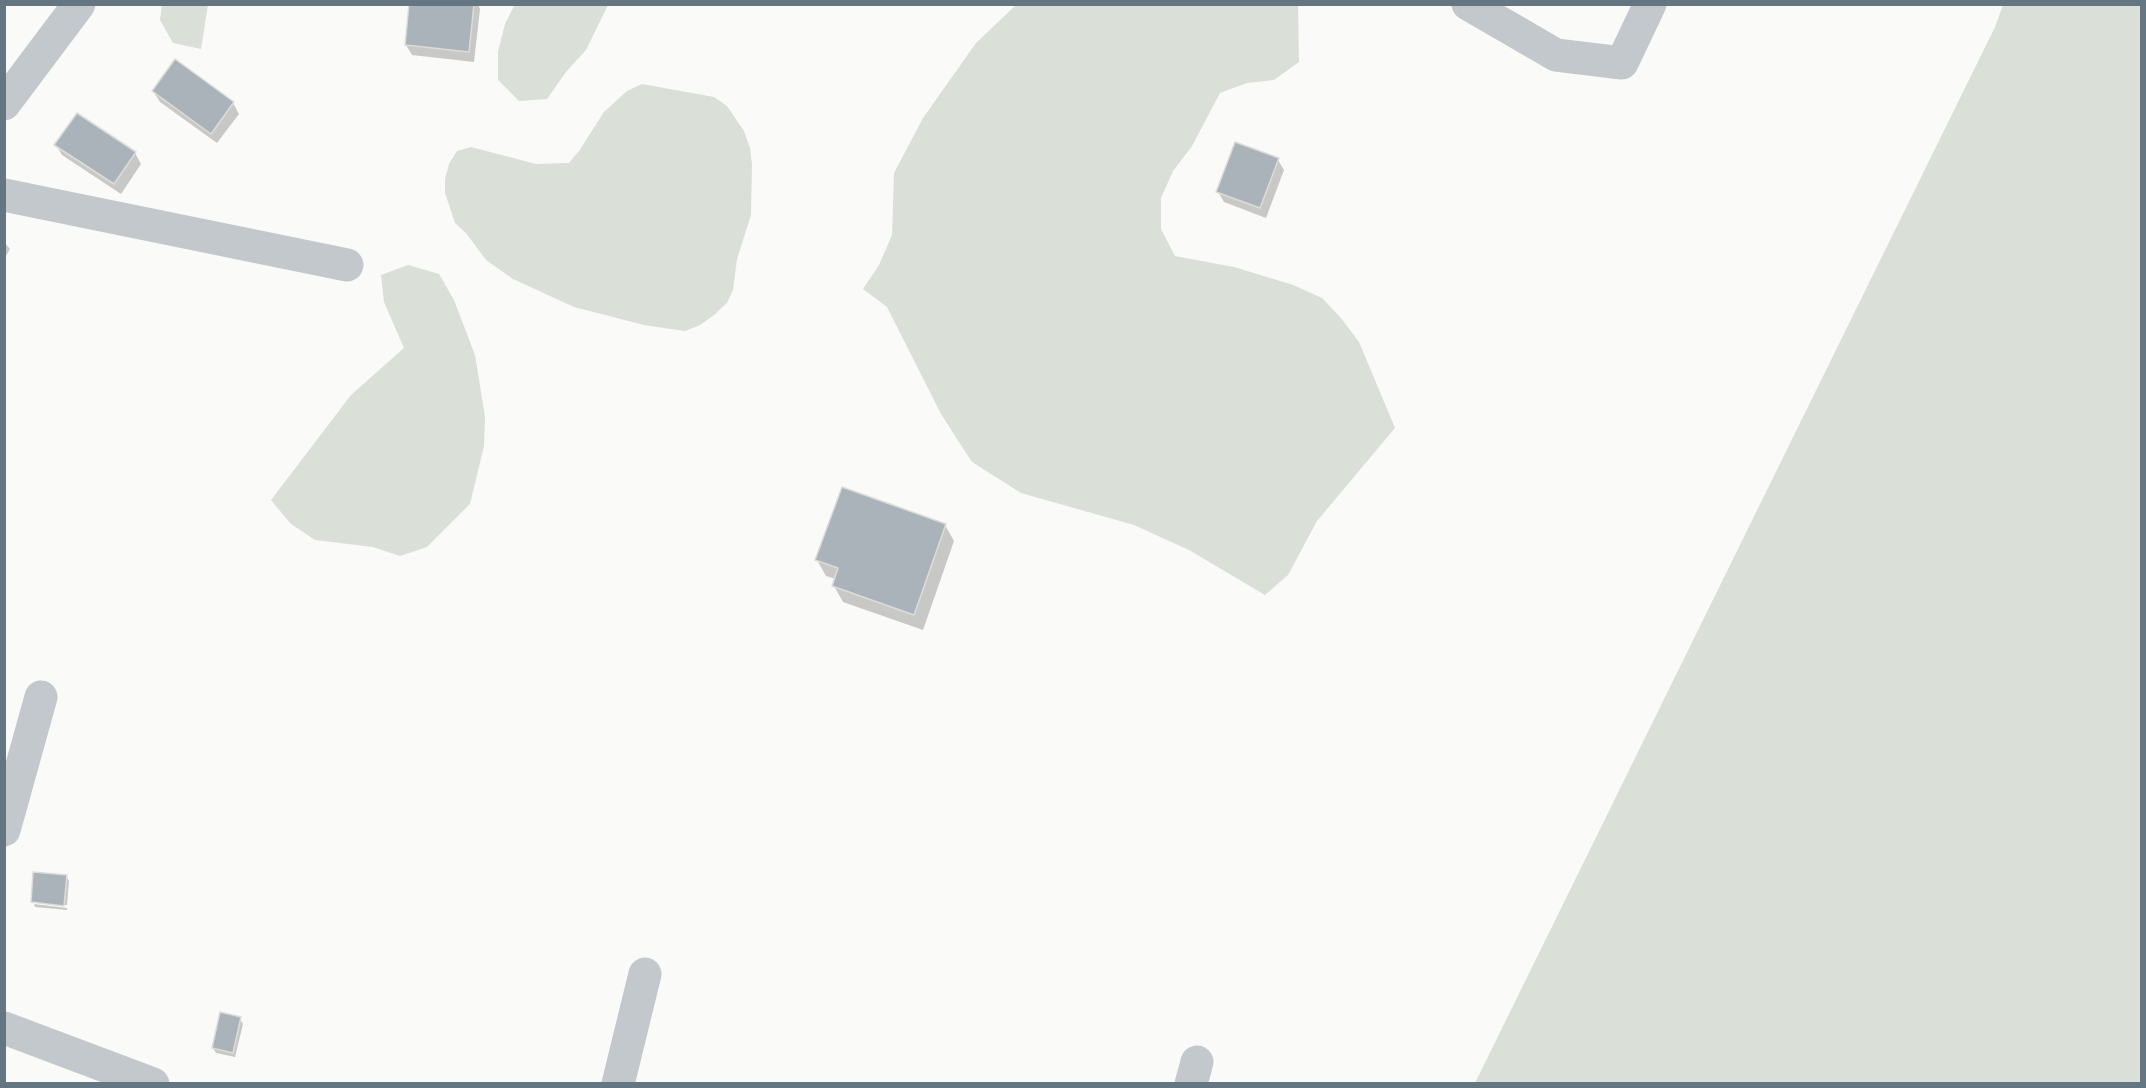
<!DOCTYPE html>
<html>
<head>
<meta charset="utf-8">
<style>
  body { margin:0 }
  #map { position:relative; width:2146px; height:1088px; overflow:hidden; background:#fafaf8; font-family:"Open Sans",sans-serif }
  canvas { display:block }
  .frame { position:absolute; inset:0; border:6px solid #657683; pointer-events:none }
</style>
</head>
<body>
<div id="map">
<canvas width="2146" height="1088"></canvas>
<div class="frame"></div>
</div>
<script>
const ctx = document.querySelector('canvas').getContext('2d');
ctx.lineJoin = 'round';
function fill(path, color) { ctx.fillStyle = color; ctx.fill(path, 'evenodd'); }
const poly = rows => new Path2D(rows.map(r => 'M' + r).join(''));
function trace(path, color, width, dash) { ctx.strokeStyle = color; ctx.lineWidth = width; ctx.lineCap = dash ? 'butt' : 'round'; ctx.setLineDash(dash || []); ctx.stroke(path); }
fill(poly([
  [515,4,608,5,586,50,566,72,547,99,519,101,498,80,498,52,505,24],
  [162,5,208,5,201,49,173,43,160,20],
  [1016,5,1298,5,1299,62,1274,80,1247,83,1220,93,1192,146,1173,171,1161,198,1161,229,1175,256,1234,267,1293,285,1322,298,1341,318,1359,342,1395,428,1317,521,1288,575,1265,595,1189,550,1134,525,1021,493,972,462,941,414,887,307,863,289,879,265,892,235,894,173,923,118,976,43],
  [2003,5,2141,5,2141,1083,1475,1083,1995,27],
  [642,84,714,97,727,106,744,131,750,148,752,164,751,215,737,259,733,290,727,303,714,315,700,325,685,331,644,325,574,307,513,279,486,260,466,233,455,223,445,193,445,179,449,164,457,151,471,147,536,164,569,163,579,151,604,112,627,91],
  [408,265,439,274,454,300,475,355,485,417,484,446,470,504,427,547,400,556,373,547,315,540,291,524,271,500,351,395,404,348,384,302,381,275]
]), '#dadfd7');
fill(poly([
  [411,4,478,4,480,9,474,62,412,55,406,45],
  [153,91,233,103,239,114,217,143,160,102],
  [77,115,135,153,141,164,121,194,62,155,56,145],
  [1278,160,1284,170,1266,218,1224,202,1218,192],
  [4,242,10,249,4,259],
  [945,525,954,541,923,630,843,602,834,586,836,579,826,576,817,560],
  [35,874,66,876,69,881,67,905,33,901,33,904,32,902],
  [34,904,67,908,67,910,35,907],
  [240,1019,243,1024,235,1057,216,1053,213,1048]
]), '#0003');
const building = poly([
  [409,4,474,4,469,52,405,45,409,4],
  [175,59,234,102,211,134,152,91,175,59],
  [77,113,136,152,114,184,54,145,77,113],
  [1235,142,1279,158,1260,208,1216,192,1235,142],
  [842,487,946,524,914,615,832,586,838,568,815,560,842,487],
  [33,872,67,875,64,906,31,902,33,872],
  [220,1012,241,1017,233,1053,212,1048,220,1012]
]);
fill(building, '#aab3b9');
trace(building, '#dcdcda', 1.5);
trace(poly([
  [1468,4,1556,55,1622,63,1650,4],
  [4,104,79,4],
  [4,195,347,265],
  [4,830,41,697],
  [4,1028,153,1084],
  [618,1084,645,974],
  [1191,1084,1197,1062]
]), '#c3c8cc', 33);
</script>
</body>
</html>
